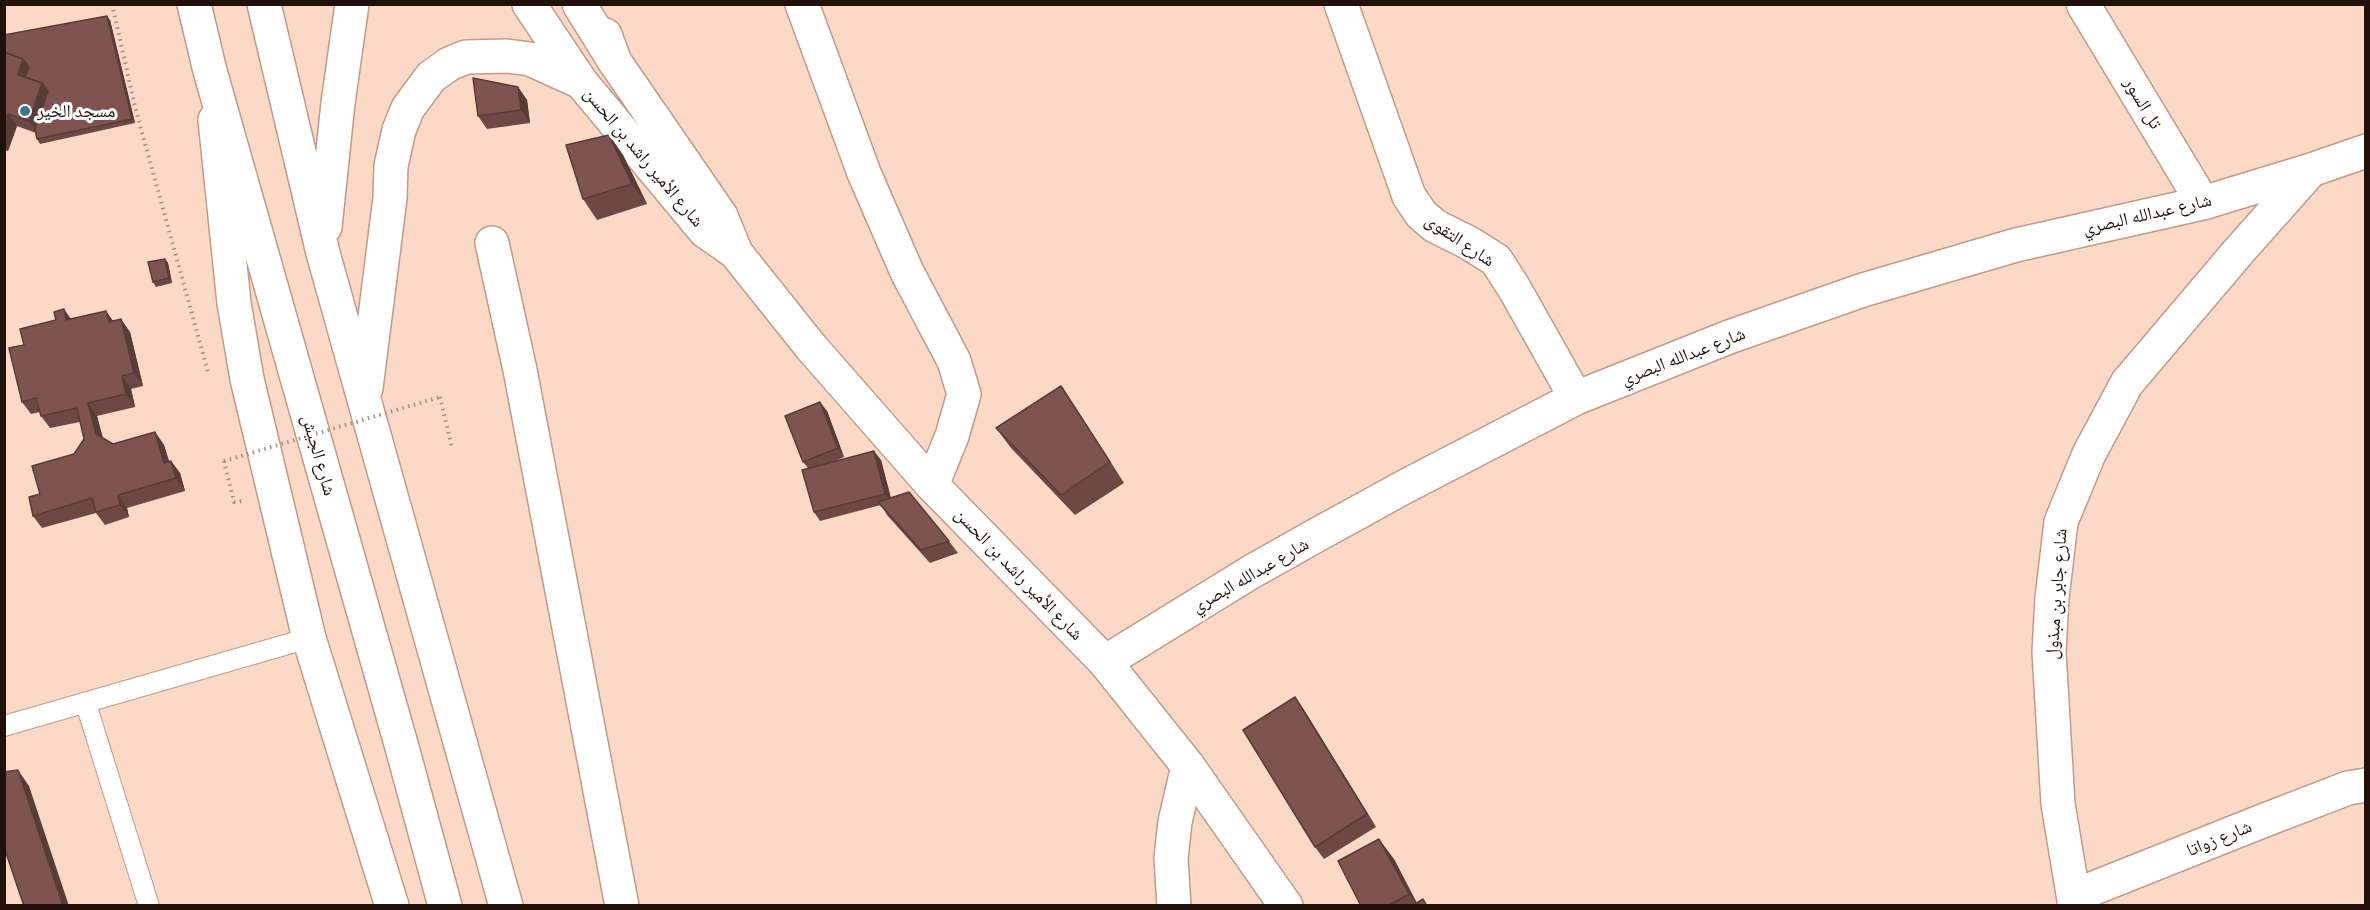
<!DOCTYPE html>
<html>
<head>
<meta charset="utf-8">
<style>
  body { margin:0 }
  #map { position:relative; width:2370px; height:910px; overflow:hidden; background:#fcd8c7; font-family:"Exo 2",sans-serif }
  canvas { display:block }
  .frame { position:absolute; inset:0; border:6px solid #20110a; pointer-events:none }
</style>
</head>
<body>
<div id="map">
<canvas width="2370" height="910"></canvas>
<div class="frame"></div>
</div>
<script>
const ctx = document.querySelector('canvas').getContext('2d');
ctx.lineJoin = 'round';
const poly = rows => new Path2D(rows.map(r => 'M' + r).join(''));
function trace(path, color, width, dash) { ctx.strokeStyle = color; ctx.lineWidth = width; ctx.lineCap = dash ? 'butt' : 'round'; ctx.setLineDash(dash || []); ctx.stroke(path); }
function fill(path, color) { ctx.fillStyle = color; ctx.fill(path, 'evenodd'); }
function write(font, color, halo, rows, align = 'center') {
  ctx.font = font + ' "Exo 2","Noto Naskh Arabic",sans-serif'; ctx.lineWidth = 6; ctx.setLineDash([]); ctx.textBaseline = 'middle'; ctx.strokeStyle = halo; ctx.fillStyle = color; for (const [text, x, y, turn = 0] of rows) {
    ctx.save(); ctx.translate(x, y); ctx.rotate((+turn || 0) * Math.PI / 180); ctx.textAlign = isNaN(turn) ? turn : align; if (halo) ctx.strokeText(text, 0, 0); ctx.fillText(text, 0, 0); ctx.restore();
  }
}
const lane = poly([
  [86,704,149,906],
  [4,726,309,638]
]);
const street = poly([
  [802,4,864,173,907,272,954,361,964,394,952,436,932,485],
  [1341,4,1409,196,1421,214,1435,226,1469,243,1496,260,1514,288,1576,398],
  [2083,4,2203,203],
  [215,120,234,303,247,379,309,638,392,906],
  [492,243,520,370,622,906],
  [1105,662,1251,572,1315,536,1406,486,1576,398,1729,337,1863,290,2016,245,2203,203,2311,170],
  [2074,896,2265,820,2348,788,2366,785],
  [1174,906,1171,858,1175,822,1188,766],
  [2075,906,2058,804,2049,652,2052,598,2061,522,2089,454,2127,383,2239,251,2311,170,2366,151]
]);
const secondary = poly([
  [605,35,615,62,721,216,736,253,811,347,932,485,1105,662,1188,766,1286,906],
  [581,82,705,231,735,252]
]);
const highway = poly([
  [194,4,210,71,403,751,445,906],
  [264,4,323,253,506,906],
  [529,4,581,82],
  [579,4,615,62],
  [325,227,338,103,352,4],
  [366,388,390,198,391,166,399,130,408,108,431,77,449,64,466,57,507,56,530,59,581,82]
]);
trace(lane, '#c49a87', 22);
trace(street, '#c49a87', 36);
trace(secondary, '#c49a87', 36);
trace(highway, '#c49a87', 36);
trace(poly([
  [112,4,135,107,208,372],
  [440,397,452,448],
  [224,461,234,502,242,501]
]), '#a98d80', 4, [1.5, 4.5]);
trace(lane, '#fff', 20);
trace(street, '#fff', 33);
trace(secondary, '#fff', 33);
trace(highway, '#fff', 33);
trace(poly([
  [224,461,440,397]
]), '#a98d80', 4, [1.5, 4.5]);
fill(poly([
  [110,20,135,123,40,144,37,139,36,133,17,126,8,151,4,150,4,35],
  [518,87,527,100,530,123,487,129,478,116],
  [609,135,623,155,647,204,597,220,583,199],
  [165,259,168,263,172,283,156,287,153,282],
  [106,311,113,321,130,332,143,386,131,389,135,407,97,416,103,438,113,444,155,432,164,445,169,461,171,461,180,473,185,491,127,508,129,517,105,525,96,513,42,528,33,516,40,494,74,454,84,439,80,422,50,428,41,416,40,412,31,414,22,402,24,345,56,320,71,319],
  [1075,407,1124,483,1075,515,1011,448,996,428],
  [827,411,844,457,833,462,881,460,891,498,949,541,958,553,930,563,887,515,881,505,820,521,814,512,808,468,803,462],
  [1295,697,1304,710,1376,827,1324,859,1315,847],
  [1394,859,1417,903,1428,906,1361,906]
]), '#6d4845');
fill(poly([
  [107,16,110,20,135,123,132,119],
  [23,59,32,71,28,85,18,75],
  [42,83,51,96,38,134,29,121],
  [518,87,527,100,530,123,521,110],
  [8,114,17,126,8,151,4,146,4,123],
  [609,135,623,155,647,204,632,184],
  [165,259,168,263,172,283,169,278],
  [64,309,73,322,66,320],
  [106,311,115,324,109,322],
  [121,319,130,332,143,386,134,373],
  [122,376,131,389,135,407,126,394],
  [1061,386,1075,407,1124,483,1110,462],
  [820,402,827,411,844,457,838,448],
  [88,403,97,416,105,447,96,434],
  [155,432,164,445,173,475,164,463],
  [874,451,881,460,892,503,885,494],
  [171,461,180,473,185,491,176,478],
  [118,495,127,508,129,517,120,505],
  [1295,697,1304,710,1376,827,1367,814],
  [18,770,29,786,69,906,63,906],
  [1379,839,1394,859,1418,906,1417,906,1409,894]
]), '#593b38');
const building = poly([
  [107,16,132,119,37,139,35,129,48,91,42,83,25,77,29,67,23,59,4,52,4,35,107,16],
  [4,52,23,59,18,75,42,83,29,121,8,114,4,123,4,52],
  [473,78,518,87,521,110,478,116,473,78],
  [609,135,632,184,583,199,566,145,609,135],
  [165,259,169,278,153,282,148,262,165,259],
  [64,309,66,320,106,311,109,322,121,319,134,373,122,376,126,394,88,403,96,434,113,444,155,432,164,463,171,461,176,478,118,495,120,505,96,512,92,498,33,516,29,497,40,494,32,466,74,454,84,439,77,408,41,416,36,398,22,402,9,348,24,345,20,329,56,320,54,312,64,309],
  [1061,386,1110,462,1061,495,996,428,1061,386],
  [820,402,838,448,803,462,785,416,820,402],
  [874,451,885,494,814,512,802,470,874,451],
  [909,492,949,541,921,550,878,502,909,492],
  [1295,697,1367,814,1315,847,1243,730,1295,697],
  [18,770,63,906,24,906,4,847,4,772,18,770],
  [1379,839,1409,894,1388,906,1361,906,1338,861,1379,839],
  [1423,899,1427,906,1412,906,1423,899]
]);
fill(building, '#7f5450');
trace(building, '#593b38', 1.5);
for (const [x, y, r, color] of [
  [25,111,6,"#3a768d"]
]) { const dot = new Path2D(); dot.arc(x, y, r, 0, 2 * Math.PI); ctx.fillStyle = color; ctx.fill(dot); trace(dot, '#fff', 2); }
write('18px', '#20110a', '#fff', [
  ["تل السور",2143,103,59],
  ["شارع الأمير راشد بن الحسن",644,157,50],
  ["شارع عبدالله البصري",2147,214,-13],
  ["شارع التقوى",1460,240,34],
  ["شارع عبدالله البصري",1683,356,-21],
  ["شارع الجيش",319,455,74],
  ["شارع الأمير راشد بن الحسن",1019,574,46],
  ["شارع عبدالله البصري",1250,575,-30],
  ["شارع جابر بن مبذول",2056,594,-86],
  ["شارع زواتا",2219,838,-22]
]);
write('18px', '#20110a', '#fff', [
  ["مسجد الخير",37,111]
], 'left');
</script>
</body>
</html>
